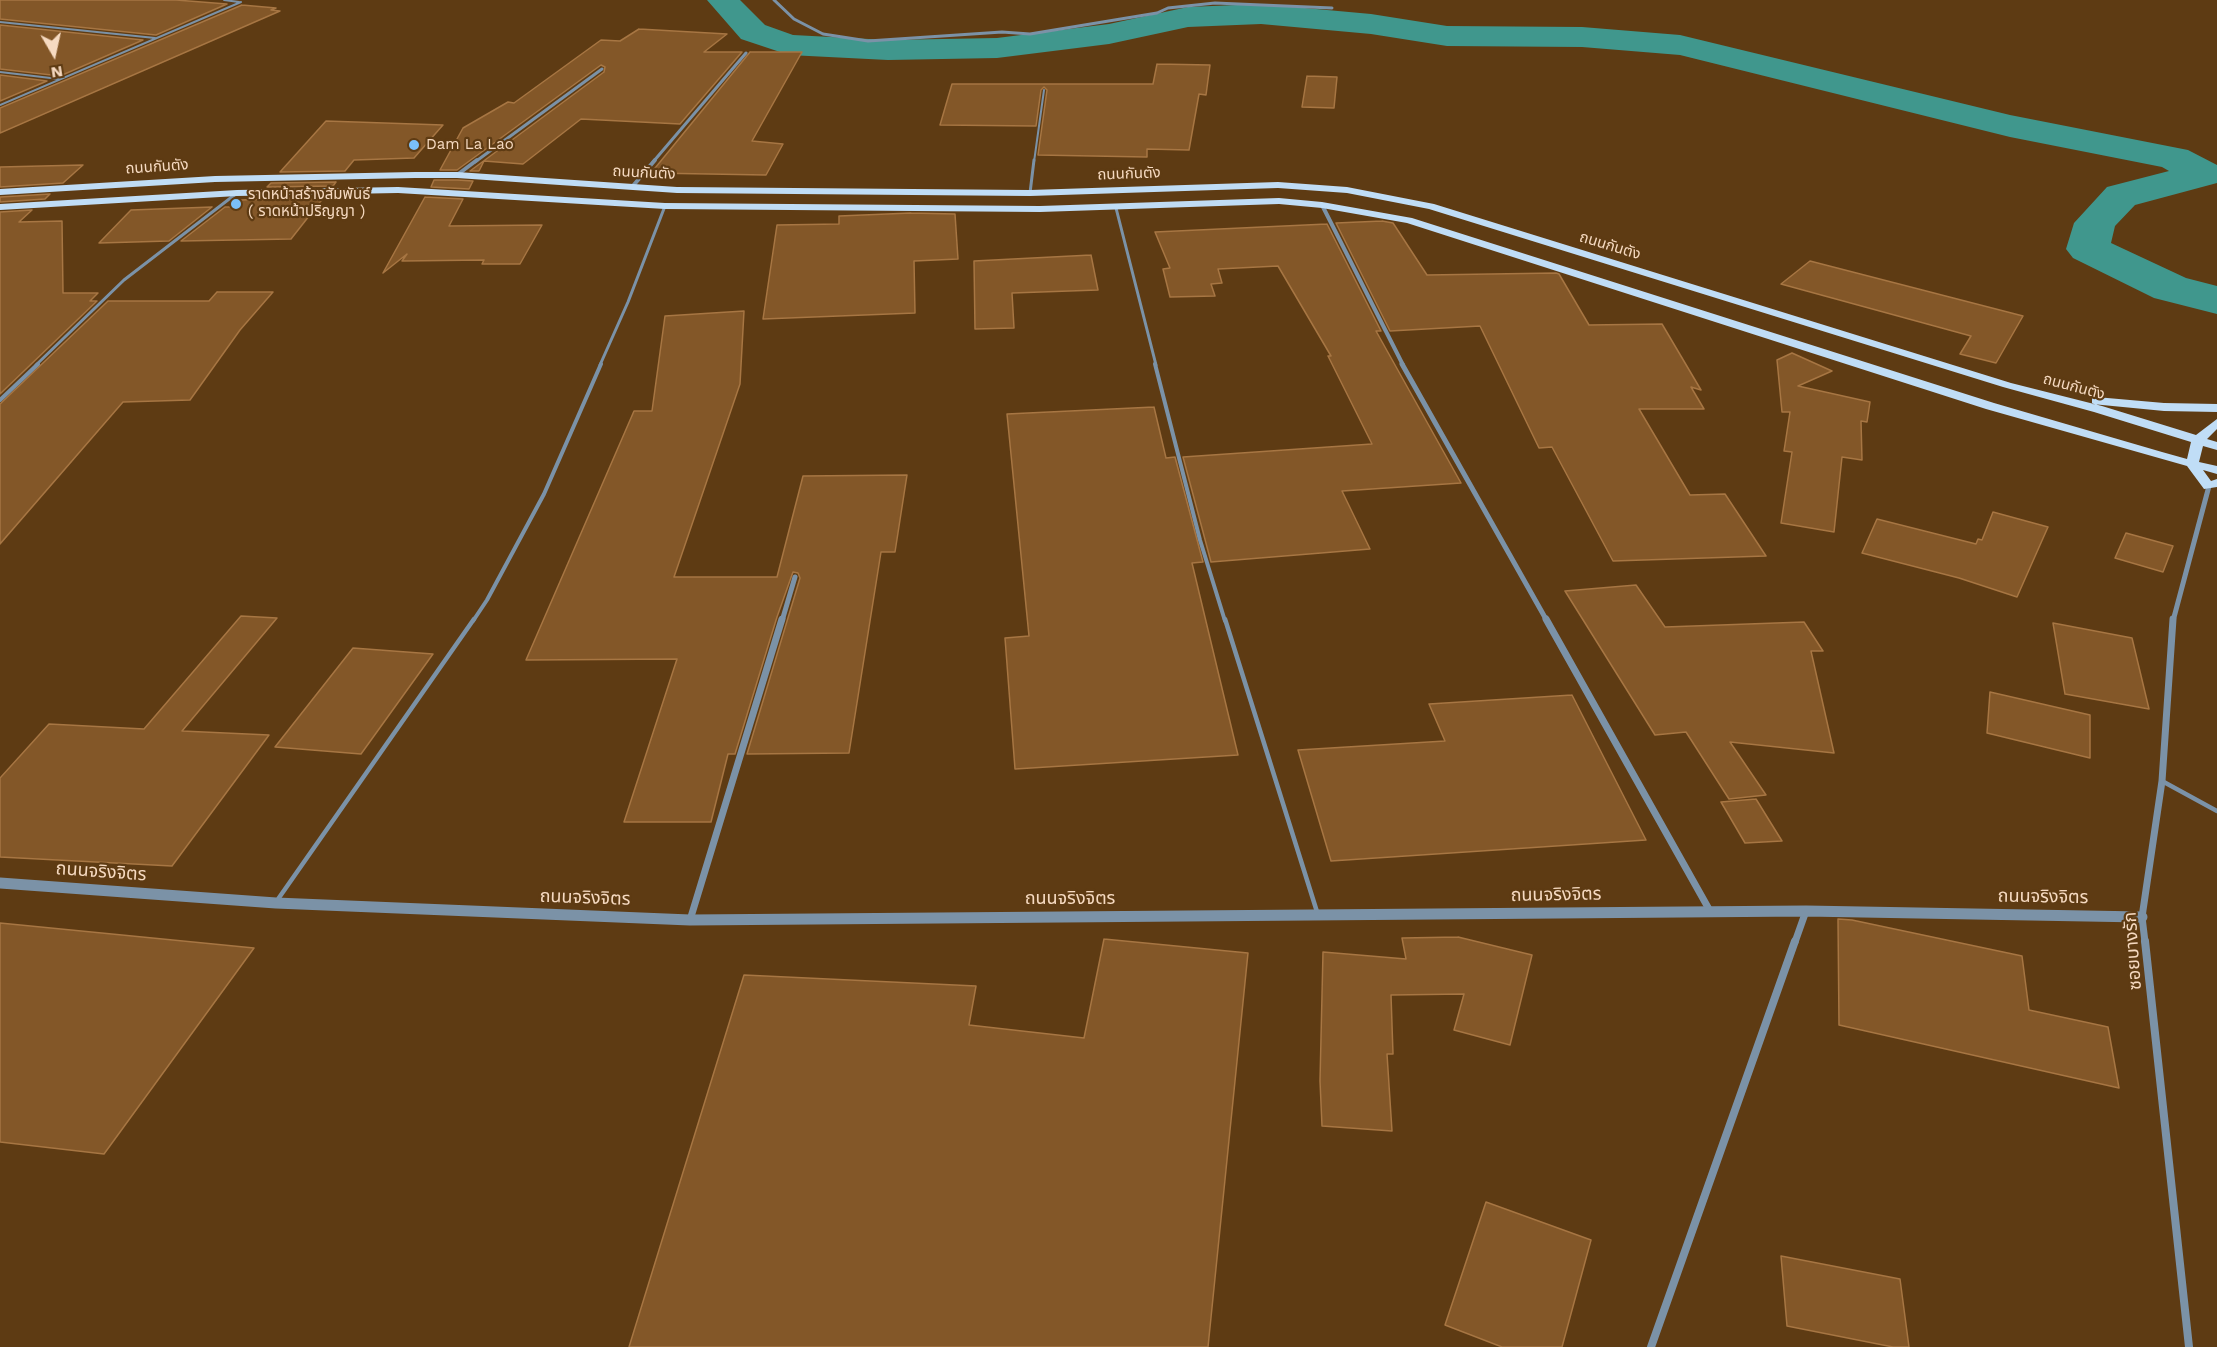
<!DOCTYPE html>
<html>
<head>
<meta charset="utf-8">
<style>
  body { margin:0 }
  #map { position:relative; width:2217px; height:1347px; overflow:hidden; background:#5e3b13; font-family:"Work Sans",sans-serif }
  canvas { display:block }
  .north { position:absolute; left:24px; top:24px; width:60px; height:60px; -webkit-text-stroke:4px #5e3b13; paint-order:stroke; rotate:171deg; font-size:16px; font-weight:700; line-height:24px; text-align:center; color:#f6dac1 }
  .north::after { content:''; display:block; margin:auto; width:21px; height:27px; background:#f6dac1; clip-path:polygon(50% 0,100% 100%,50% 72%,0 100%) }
</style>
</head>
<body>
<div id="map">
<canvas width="2217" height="1347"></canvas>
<div class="north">N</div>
</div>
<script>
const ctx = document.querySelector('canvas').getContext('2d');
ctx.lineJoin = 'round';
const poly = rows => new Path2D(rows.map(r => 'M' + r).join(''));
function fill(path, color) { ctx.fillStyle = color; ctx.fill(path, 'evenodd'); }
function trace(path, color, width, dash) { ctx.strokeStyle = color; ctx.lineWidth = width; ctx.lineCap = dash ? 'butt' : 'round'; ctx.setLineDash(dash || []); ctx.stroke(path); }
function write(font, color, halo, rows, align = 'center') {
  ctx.font = font + ' "Work Sans","Noto Sans Thai",sans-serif'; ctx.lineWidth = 4.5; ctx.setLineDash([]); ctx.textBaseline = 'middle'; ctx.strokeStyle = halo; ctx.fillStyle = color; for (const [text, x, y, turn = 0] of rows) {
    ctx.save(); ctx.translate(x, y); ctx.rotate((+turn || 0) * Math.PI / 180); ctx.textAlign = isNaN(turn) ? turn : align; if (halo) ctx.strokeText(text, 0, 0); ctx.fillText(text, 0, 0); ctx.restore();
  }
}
fill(poly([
  [707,0,740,0,765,25,793,35,888,40,997,38,1109,24,1188,7,1261,4,1371,14,1447,26,1582,27,1680,35,2010,115,2188,150,2217,165,2217,183,2135,205,2115,226,2111,243,2186,278,2217,286,2217,314,2154,298,2073,258,2066,249,2074,223,2107,187,2169,171,2162,167,2010,137,1680,55,1582,47,1447,46,1371,34,1261,24,1188,27,1109,44,997,58,888,60,789,55,741,39,707,0]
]), '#40978d');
const building = poly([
  [0,0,176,0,227,4,156,35,0,19,0,0],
  [242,5,276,8,271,10,280,11,0,133,0,108,242,5],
  [0,25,143,40,60,76,0,69,0,25],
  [639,29,727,34,704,52,742,52,680,124,581,119,523,164,484,161,479,171,470,171,604,72,605,67,601,65,457,170,440,170,463,128,508,102,514,103,601,40,620,41,639,29],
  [750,52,802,52,752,141,783,144,766,175,651,173,750,52],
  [1157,64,1210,65,1206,95,1199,94,1189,150,1147,149,1147,157,1038,155,1047,90,1044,87,1041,90,1036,126,940,125,952,84,1153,84,1157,64],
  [0,75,47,81,0,101,0,75],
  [1307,76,1337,77,1334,108,1302,107,1307,76],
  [326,121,443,125,414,158,354,160,345,171,280,172,326,121],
  [83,165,63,183,0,187,0,167,83,165],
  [434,180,457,180,473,181,469,189,431,187,434,180],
  [336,182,333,186,267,187,271,183,336,182],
  [50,194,45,199,0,202,0,197,50,194],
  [324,197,291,239,181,241,225,207,233,207,241,200,324,197],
  [425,197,463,199,449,226,542,225,520,264,482,264,484,260,402,261,407,254,383,273,425,197],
  [212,207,169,241,99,243,131,210,212,207],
  [32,210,19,222,62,221,63,293,98,293,90,301,97,301,0,394,0,212,32,210],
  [911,213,955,214,958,259,914,261,915,313,763,319,777,225,839,224,839,216,911,213],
  [1382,221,1393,223,1427,275,1556,273,1559,274,1589,325,1662,324,1701,390,1691,387,1704,409,1639,409,1690,495,1725,494,1766,556,1613,561,1552,447,1539,448,1480,326,1390,331,1336,223,1382,221],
  [1327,224,1381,331,1376,331,1461,483,1342,491,1370,549,1211,562,1183,457,1372,444,1328,356,1331,356,1278,266,1218,269,1222,283,1211,284,1215,296,1170,297,1163,269,1170,268,1155,232,1327,224],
  [1091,255,1098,290,1012,293,1014,328,975,329,974,261,1091,255],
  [1810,261,2023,316,1996,363,1960,354,1971,336,1781,284,1810,261],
  [217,292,273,292,240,330,190,400,123,402,0,544,0,404,108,301,209,301,217,292],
  [744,311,740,384,674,577,777,577,803,476,907,475,895,552,881,552,849,753,747,754,800,578,798,573,793,572,777,617,735,754,728,754,711,822,624,822,677,659,526,660,634,411,652,411,665,316,744,311],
  [1792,353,1832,371,1798,386,1870,402,1867,422,1861,421,1862,460,1842,457,1834,532,1781,523,1792,452,1784,451,1790,412,1782,412,1777,360,1792,353],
  [1154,407,1166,458,1175,457,1203,562,1192,563,1238,755,1015,769,1005,638,1029,636,1007,414,1154,407],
  [1993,512,2048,527,2017,597,1959,578,1862,553,1877,519,1976,544,1978,539,1982,540,1993,512],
  [2126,533,2173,546,2163,572,2115,558,2126,533],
  [1636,585,1665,627,1804,622,1823,651,1811,651,1834,753,1730,742,1766,795,1729,799,1686,732,1655,735,1565,591,1636,585],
  [241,616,277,618,182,731,269,735,172,866,0,857,0,778,49,724,144,729,241,616],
  [2053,623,2132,638,2149,709,2065,694,2053,623],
  [353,648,433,654,361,754,275,747,353,648],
  [1990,692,2090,715,2090,758,1987,733,1990,692],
  [1572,695,1646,840,1331,861,1298,750,1445,741,1429,704,1572,695],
  [1756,799,1782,841,1745,843,1721,802,1756,799],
  [1838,919,1852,920,2022,956,2029,1010,2108,1027,2119,1088,1839,1025,1838,919],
  [0,923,254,948,104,1154,0,1142,0,923],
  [1458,937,1532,955,1510,1045,1454,1030,1464,994,1391,995,1393,1054,1387,1054,1392,1131,1322,1126,1320,1081,1323,952,1406,959,1402,938,1458,937],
  [1104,939,1248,953,1208,1347,629,1347,744,975,976,986,969,1025,1084,1038,1104,939],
  [1486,1202,1591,1240,1562,1347,1502,1347,1445,1325,1486,1202],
  [1781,1256,1900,1279,1909,1347,1893,1347,1787,1326,1781,1256]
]);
fill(building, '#835728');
trace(building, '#a77643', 1.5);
trace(poly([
  [224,0,239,2],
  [0,22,155,38],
  [0,72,59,79],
  [0,105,241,2],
  [1034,162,1044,90]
]), '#7b92a7', 2);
trace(poly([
  [1030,193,1034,160],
  [1116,208,1156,365],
  [36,365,124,280,237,193],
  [600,365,628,302,665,206]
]), '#7b92a7', 3);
trace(poly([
  [1155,364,1200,540,1225,621],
  [0,400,38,364],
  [473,621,487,600,544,494,601,364]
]), '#7b92a7', 4);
trace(poly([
  [1225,619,1318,915],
  [2162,781,2217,811],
  [276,902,474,619]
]), '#7b92a7', 4.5);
trace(poly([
  [774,0,794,19,823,34,868,41,1002,32,1030,34,1157,13,1168,8,1215,3,1332,8],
  [475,162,602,69],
  [653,162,746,53]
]), '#7b92a7', 3);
trace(poly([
  [457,175,477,160],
  [632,187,655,160],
  [1322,205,1403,365]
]), '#7b92a7', 4);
trace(poly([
  [1402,364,1547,621],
  [782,621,795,577],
  [2173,621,2209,486]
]), '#7b92a7', 5);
trace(poly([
  [1546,619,1710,911],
  [690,920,782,619],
  [1795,942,1806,911],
  [2145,942,2142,917,2162,781,2173,619]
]), '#7b92a7', 7);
trace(poly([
  [2145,941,2189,1347],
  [1651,1347,1795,941]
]), '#7b92a7', 8);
trace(poly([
  [0,883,276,903,690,920,1806,911,2142,917]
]), '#7b92a7', 11);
fill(poly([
  [415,172,457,172,677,187,1030,190,1278,182,1347,187,1434,204,2011,383,2102,406,2196,435,2217,419,2217,429,2207,439,2217,442,2217,450,2203,446,2199,462,2217,466,2217,474,2203,470,2211,481,2217,479,2217,487,2204,489,2187,466,1986,409,1407,223,1322,208,1279,204,1040,212,665,209,398,193,237,196,0,210,0,204,237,190,398,187,665,203,1040,206,1279,198,1322,202,1412,218,1994,403,2162,452,2187,459,2191,442,2094,412,2003,387,1429,209,1347,193,1278,188,1030,196,677,193,457,178,415,178,215,182,0,195,0,189,215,176,415,172],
  [2096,397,2164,403,2217,404,2217,412,2164,411,2092,404,2092,398,2096,397]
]), '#c0ddf6');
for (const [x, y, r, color] of [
  [414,145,6,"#7abff8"],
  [236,204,6,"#7abff8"]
]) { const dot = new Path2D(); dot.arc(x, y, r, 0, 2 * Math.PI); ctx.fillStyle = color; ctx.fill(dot); trace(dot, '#5e3b13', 2); }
write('15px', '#f6dac1', '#5e3b13', [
  ["Dam La Lao",426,145],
  ["ราดหน้าสร้างสัมพันธ์",248,195],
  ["( ราดหน้าปริญญา )",248,212]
], 'left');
write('15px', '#f6dac1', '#5e3b13', [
  ["ถนนกันตัง",157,167,-4],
  ["ถนนกันตัง",644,173,3],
  ["ถนนกันตัง",1129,174,-2],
  ["ถนนกันตัง",1610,246,17],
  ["ถนนกันตัง",2074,387,15]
]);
write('18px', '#f6dac1', '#5e3b13', [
  ["ถนนจริงจิตร",101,872,4],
  ["ถนนจริงจิตร",1556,895,-1],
  ["ถนนจริงจิตร",2043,897,1],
  ["ถนนจริงจิตร",585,898,2],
  ["ถนนจริงจิตร",1070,899],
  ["ซอยบางรัก",2133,951,-94]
]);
</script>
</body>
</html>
